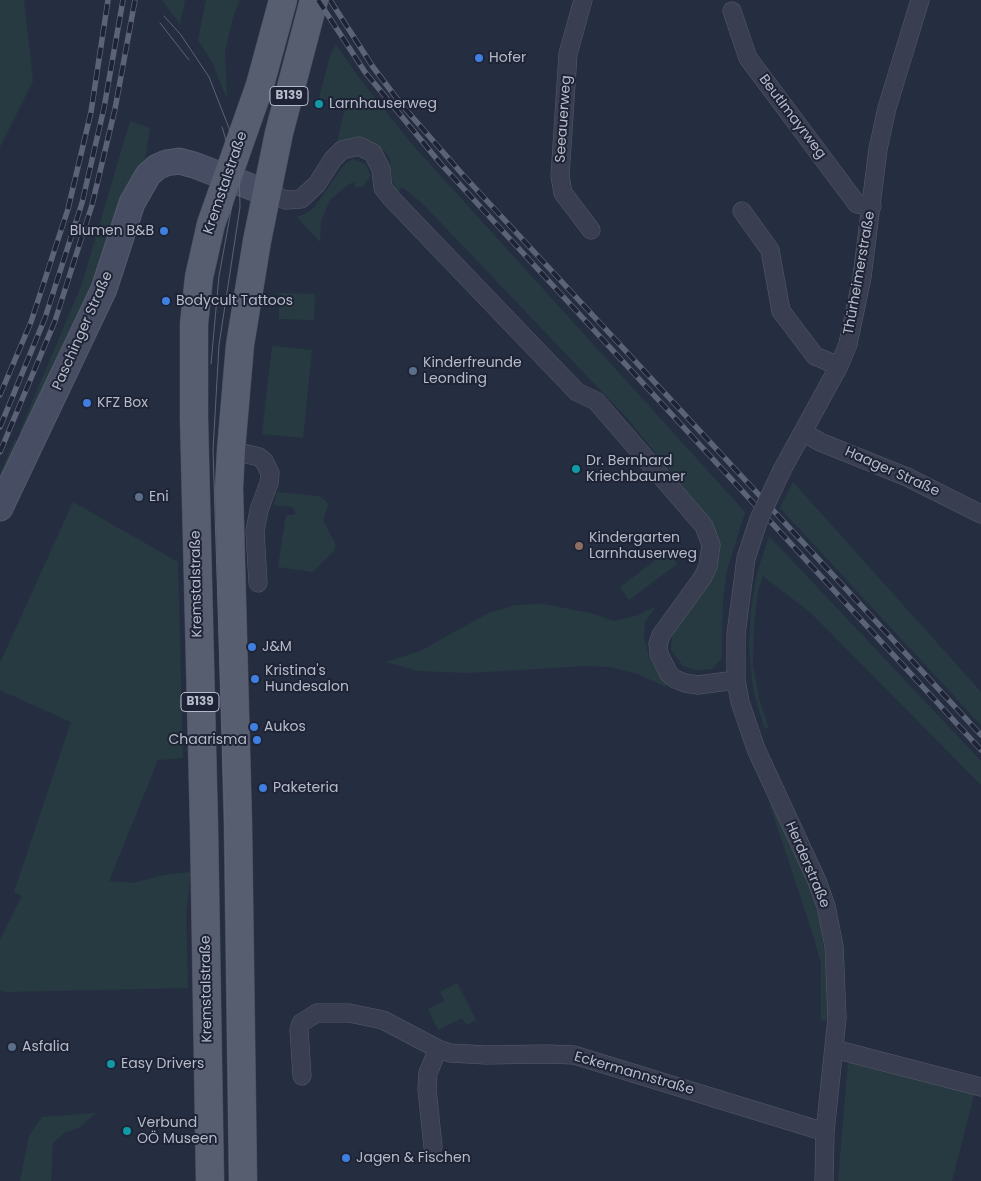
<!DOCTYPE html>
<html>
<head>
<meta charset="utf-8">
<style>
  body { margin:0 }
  canvas { display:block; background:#252d40 }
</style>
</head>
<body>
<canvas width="981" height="1181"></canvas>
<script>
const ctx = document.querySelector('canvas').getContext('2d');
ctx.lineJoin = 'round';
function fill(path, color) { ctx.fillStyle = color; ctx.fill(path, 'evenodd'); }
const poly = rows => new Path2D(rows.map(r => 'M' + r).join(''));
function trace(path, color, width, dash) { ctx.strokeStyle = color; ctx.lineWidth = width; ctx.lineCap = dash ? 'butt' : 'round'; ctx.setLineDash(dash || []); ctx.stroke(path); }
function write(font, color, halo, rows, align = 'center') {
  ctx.font = font + ' Poppins,sans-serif'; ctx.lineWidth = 4; ctx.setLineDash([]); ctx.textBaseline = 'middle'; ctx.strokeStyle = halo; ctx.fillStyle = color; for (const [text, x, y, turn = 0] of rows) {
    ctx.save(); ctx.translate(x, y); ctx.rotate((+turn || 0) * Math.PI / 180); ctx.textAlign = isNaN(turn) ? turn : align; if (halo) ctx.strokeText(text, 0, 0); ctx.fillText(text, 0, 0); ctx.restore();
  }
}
fill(poly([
  [0,0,24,0,33,81,0,147],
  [162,0,185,0,180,24],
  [206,0,240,0,233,17,225,52,227,99,212,62,198,40],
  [336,45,360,79,410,142,745,512,727,570,723,600,722,658,712,669,696,670,683,666,671,650,672,637,680,621,716,569,720,553,718,537,712,523,627,418,422,203,402,187,397,195,392,180,390,159,385,151,364,138,351,139,336,146,346,104,319,98,330,56],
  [130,121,150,128,145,159,134,179,95,292,29,432,19,433,82,284],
  [353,159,365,164,371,175,363,186,356,188,354,182,347,185,330,200,321,221,320,242,297,217,305,214,314,208,343,166],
  [279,293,315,294,314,320,279,319],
  [272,346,312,350,303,438,262,434],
  [15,439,22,446,0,493,0,474],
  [793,482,981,692,981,725,780,508],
  [277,492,319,496,326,501,328,506,323,520,335,543,335,550,313,572,278,567,286,515,293,515,296,513,292,507,274,505],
  [73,502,178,562,183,758,158,760,109,881,133,883,164,875,191,872,186,914,188,988,4,992,0,990,0,939,22,896,14,892,71,722,0,690,0,663],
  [769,536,981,761,981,785,811,613,763,576,758,590,754,624,753,666,760,702,769,729,764,727,753,689,749,647,751,609,757,573],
  [668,551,677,564,629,600,620,587],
  [543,604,595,614,613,621,636,616,655,607,645,622,644,637,649,657,658,673,667,683,666,687,638,674,610,667,583,666,469,673,418,671,386,662,420,651,489,613,515,605],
  [770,805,773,806,812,892,820,918,824,950,828,1021,821,1020,821,963,814,938],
  [457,983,476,1020,466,1025,462,1018,438,1030,428,1009,445,1001,440,992],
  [848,1062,974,1095,952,1181,838,1181],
  [96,1113,80,1127,64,1133,53,1143,51,1181,20,1181,29,1136,42,1117]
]), '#273a41');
const street = poly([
  [583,0,568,54,560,176,563,193,591,230],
  [732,11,748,58,857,204,872,206],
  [267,193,286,200,301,199,317,184,333,159,342,150,359,146,373,153,381,169,383,188,392,199,577,392,596,401,704,526,711,545,708,566,703,577,661,635,658,644,659,654,669,674,675,679,685,683,698,685,736,680],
  [742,211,770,250,781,311,815,356,839,366],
  [803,432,820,442,907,477,981,514],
  [231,450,259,457,264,461,270,473,269,483,259,510,255,531,258,583],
  [782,470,839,366,848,344,862,277,878,149,887,108,920,0],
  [746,558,736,634,736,680,740,702,756,749,817,881,826,906,834,946,837,1018,825,1132,824,1181],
  [834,1049,981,1087],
  [302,1076,299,1030,301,1023,317,1013,349,1013,383,1020,438,1049,450,1053,486,1055,547,1054,574,1055,825,1132],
  [433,1147,427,1089,428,1073,438,1049]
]);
const secondary = poly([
  [0,508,104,289,132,203,148,175,157,167,166,163,179,161,194,165,267,193]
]);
const primary = poly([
  [210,1181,204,826,194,418,194,324,199,277,211,224,260,85,283,0],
  [243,1181,238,823,229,488,231,450,240,345,257,241,279,133,314,0]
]);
trace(street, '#545a6a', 19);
trace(secondary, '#545a6a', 27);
trace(primary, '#434859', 29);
trace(street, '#393f50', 18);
trace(secondary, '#474e63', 25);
trace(primary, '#575e70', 28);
trace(poly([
  [164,16,181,35,209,77,234,141,239,168,240,207,219,345,213,450,225,824,230,1181],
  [160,23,189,60],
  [211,364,219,276,232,205,233,163,222,127]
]), '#5b6377', 1);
const rail = poly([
  [318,0,365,72,440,163,981,750],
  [330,0,373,67,401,104,463,175,981,735],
  [0,395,31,322,68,209,91,112,108,0],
  [0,427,45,318,82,203,104,108,123,0],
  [0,452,55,321,92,205,115,109,135,0]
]);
trace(rail, '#5b6377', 5.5);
trace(rail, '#1e2435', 4, [11]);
const streetBridge = poly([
  [746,558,759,519,782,470]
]);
trace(streetBridge, '#545a6a', 19, []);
trace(streetBridge, '#393f50', 18);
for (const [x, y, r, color] of [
  [479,58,5,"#3f7fe0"],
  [319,104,5,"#0f9aa8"],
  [164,231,5,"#3f7fe0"],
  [166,301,5,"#3f7fe0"],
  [413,371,5,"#5c6f8a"],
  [87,403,5,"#3f7fe0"],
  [576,469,5,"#0f9aa8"],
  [139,497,5,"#5c6f8a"],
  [579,546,5,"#8d6e63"],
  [252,647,5,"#3f7fe0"],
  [255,679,5,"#3f7fe0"],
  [254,727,5,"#3f7fe0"],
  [257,740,5,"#3f7fe0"],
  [263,788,5,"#3f7fe0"],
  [12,1047,5,"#5c6f8a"],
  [111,1064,5,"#0f9aa8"],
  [127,1131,5,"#0f9aa8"],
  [346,1158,5,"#3f7fe0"]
]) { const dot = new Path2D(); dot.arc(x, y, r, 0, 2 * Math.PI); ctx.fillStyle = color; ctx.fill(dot); trace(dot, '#1e2435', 2); }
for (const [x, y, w] of [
  [289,96,38],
  [200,702,38]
]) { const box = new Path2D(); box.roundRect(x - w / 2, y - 9.5, w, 19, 4); ctx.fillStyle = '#1e2435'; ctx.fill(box); trace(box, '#b6bbca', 1); }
write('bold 12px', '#b6bbca', null, [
  ["B139",289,96],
  ["B139",200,702]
]);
write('14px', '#b6bbca', '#1e2435', [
  ["Hofer",489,58],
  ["Larnhauserweg",329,104],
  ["Blumen B&B",154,231,"right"],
  ["Bodycult Tattoos",176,301],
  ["Kinderfreunde",423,363],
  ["Leonding",423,379],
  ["KFZ Box",97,403],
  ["Dr. Bernhard",586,461],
  ["Kriechbaumer",586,477],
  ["Eni",149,497],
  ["Kindergarten",589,538],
  ["Larnhauserweg",589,554],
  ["J&M",262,647],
  ["Kristina's",265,671],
  ["Hundesalon",265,687],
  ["Aukos",264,727],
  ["Chaarisma",247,740,"right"],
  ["Paketeria",273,788],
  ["Asfalia",22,1047],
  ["Easy Drivers",121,1064],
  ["Verbund",137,1123],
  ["OÖ Museen",137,1139],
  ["Jagen & Fischen",356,1158]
], 'left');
write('14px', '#b6bbca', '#1e2435', [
  ["Beutlmayrweg",792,117,53],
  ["Seeauerweg",564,119,-86],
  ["Kremstalstraße",226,183,-71],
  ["Thürheimerstraße",860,273,-80],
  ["Paschinger Straße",83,331,-66],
  ["Haager Straße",892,472,24],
  ["Kremstalstraße",197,584,-91],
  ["Herderstraße",807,865,67],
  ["Kremstalstraße",207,989,-91],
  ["Eckermannstraße",634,1074,16]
]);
</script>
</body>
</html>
